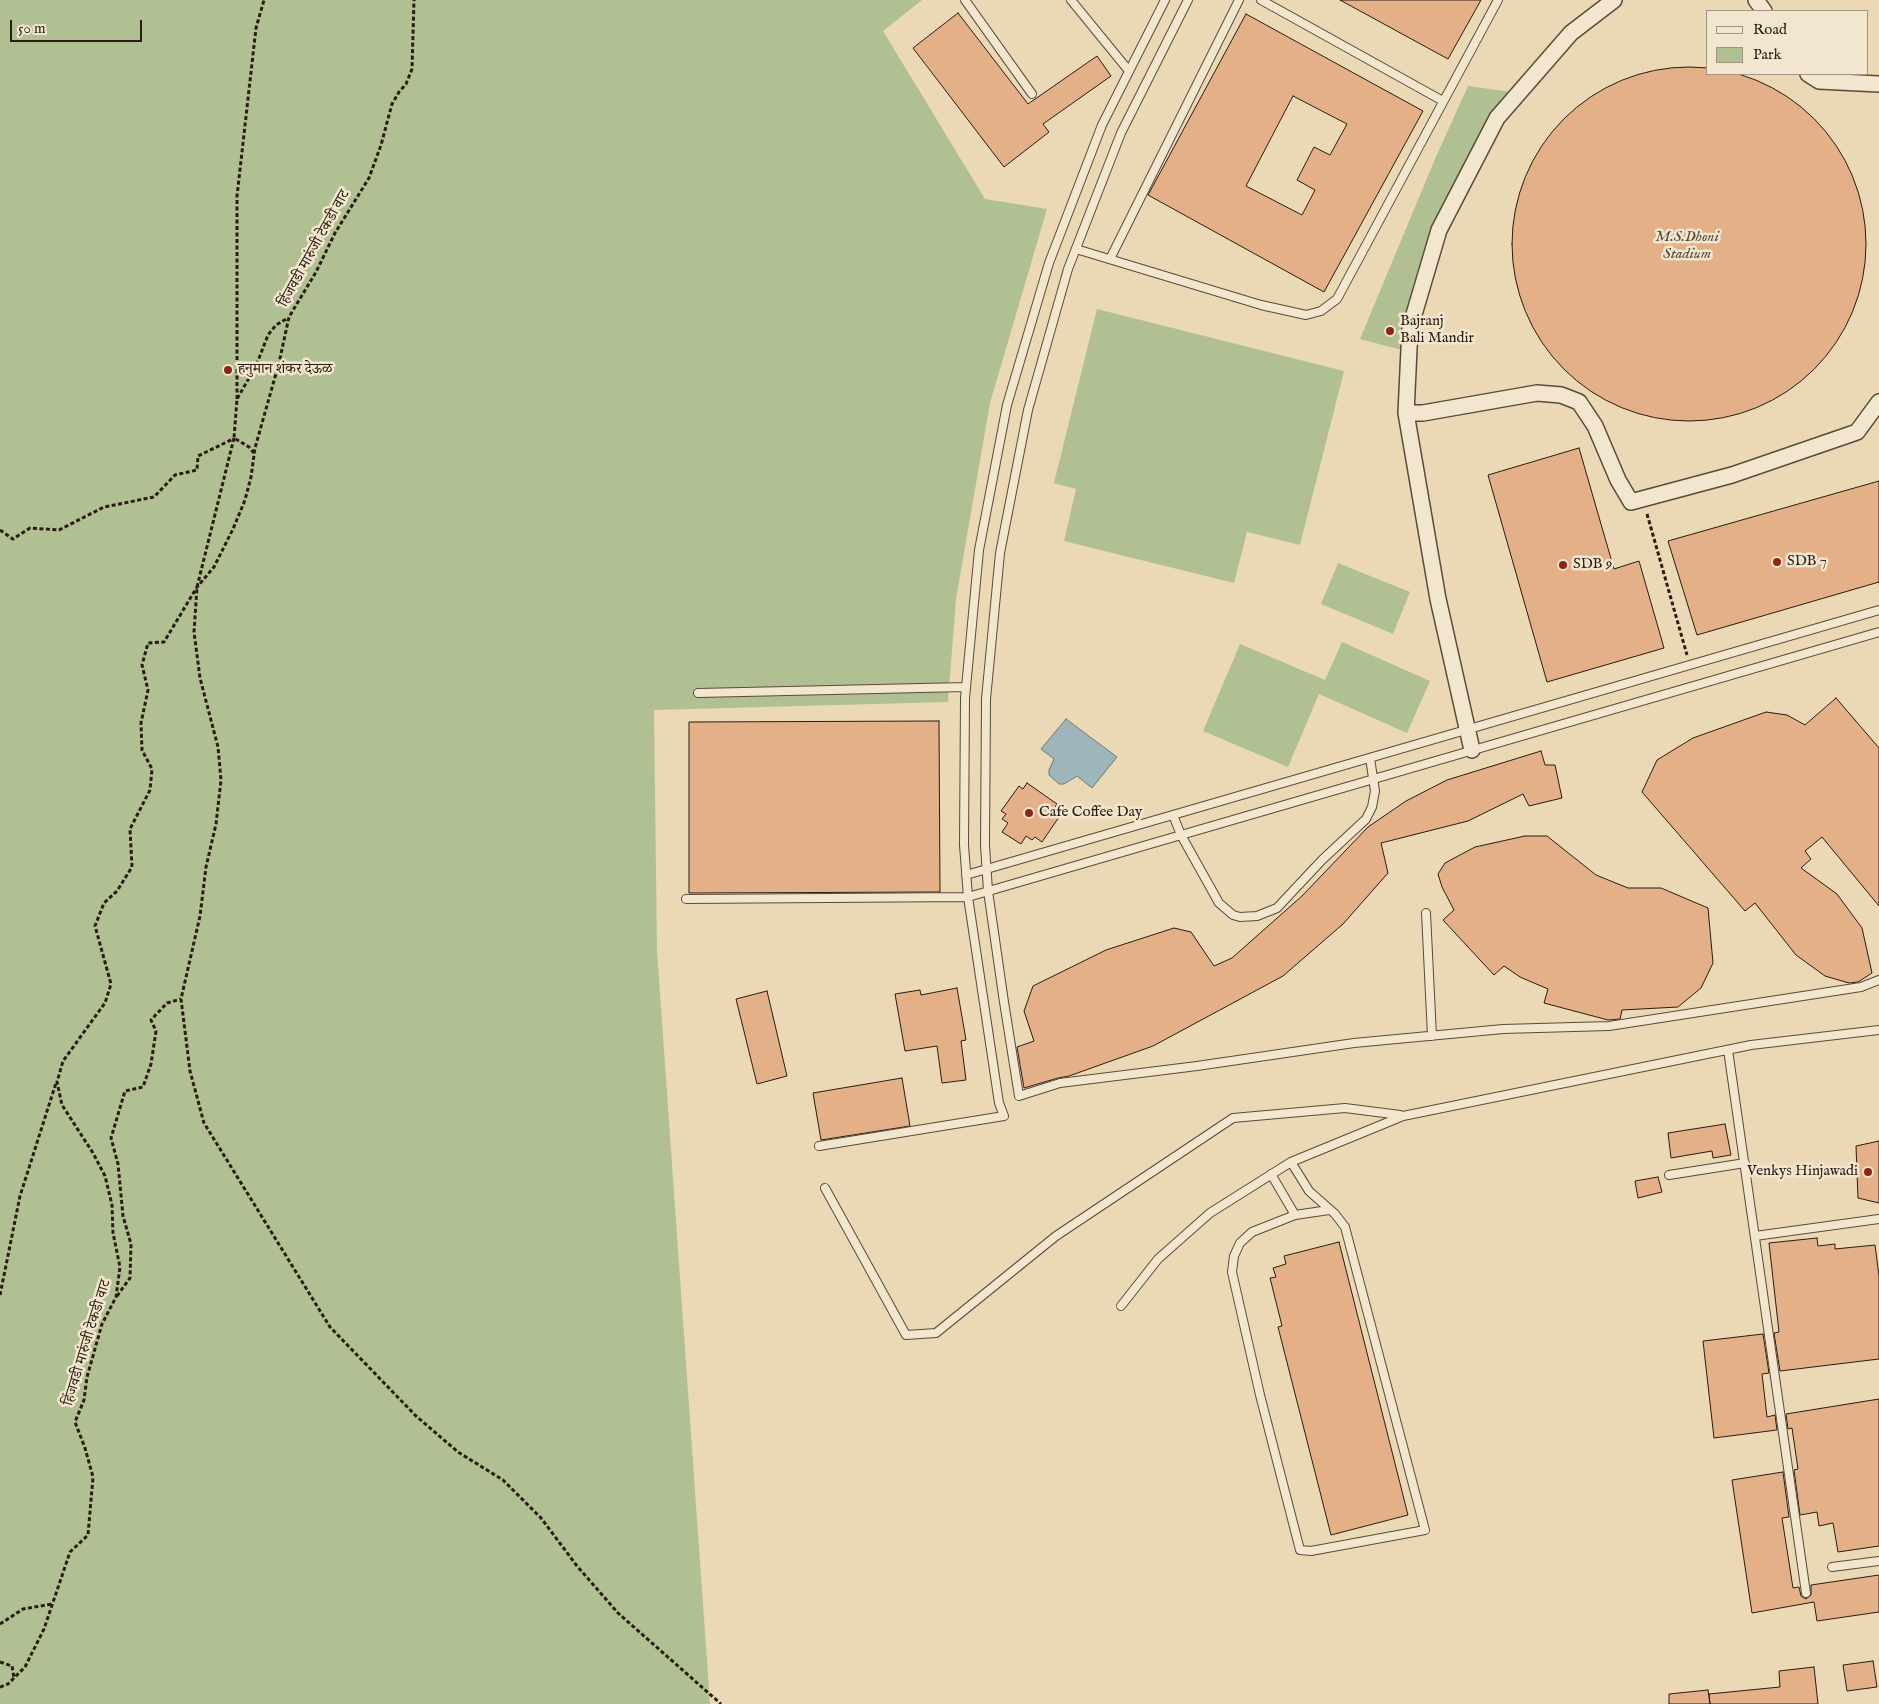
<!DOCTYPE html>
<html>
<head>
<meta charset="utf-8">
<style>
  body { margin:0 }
  #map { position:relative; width:1879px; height:1704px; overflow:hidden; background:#ebd8b4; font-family:"IM FELL English",serif }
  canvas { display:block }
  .legend { position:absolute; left:1706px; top:10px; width:162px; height:65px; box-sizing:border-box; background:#f2e6ce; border:1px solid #a29584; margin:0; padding:6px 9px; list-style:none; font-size:15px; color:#2a1b14 }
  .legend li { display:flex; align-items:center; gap:10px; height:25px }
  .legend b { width:25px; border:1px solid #a29584 }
  .scale { position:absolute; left:10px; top:20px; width:132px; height:22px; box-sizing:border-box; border:2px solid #2a1b14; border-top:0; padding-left:6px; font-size:15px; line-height:18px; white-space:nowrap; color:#2a1b14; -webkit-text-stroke:4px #f2e6ce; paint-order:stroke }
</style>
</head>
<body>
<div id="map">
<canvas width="1879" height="1704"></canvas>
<ul class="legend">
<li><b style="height:6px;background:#f2e6ce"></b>Road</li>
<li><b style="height:14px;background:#b1c092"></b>Park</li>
</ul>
<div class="scale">50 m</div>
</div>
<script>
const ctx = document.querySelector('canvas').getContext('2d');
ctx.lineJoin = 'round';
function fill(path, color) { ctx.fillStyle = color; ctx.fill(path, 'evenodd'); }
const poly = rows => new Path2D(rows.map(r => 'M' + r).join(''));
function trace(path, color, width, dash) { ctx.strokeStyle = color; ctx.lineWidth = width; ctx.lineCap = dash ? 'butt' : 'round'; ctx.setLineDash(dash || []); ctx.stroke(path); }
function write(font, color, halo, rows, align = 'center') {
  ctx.font = font + ' "IM FELL English","Noto Serif Devanagari",serif'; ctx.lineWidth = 5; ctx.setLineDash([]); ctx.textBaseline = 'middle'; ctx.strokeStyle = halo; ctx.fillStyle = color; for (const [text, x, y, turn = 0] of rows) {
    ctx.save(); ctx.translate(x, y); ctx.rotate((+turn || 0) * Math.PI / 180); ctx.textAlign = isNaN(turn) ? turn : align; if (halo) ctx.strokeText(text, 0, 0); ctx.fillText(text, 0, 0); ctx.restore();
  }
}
fill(poly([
  [0,0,922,0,883,31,985,199,1047,209,990,403,956,599,948,702,654,710,657,951,710,1704,0,1704],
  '1512 244a177 177 0 1 1 354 0a177 177 0 1 1-354 0Z',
  [1468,86,1519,93,1443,221,1409,352,1360,339,1435,159],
  [1097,309,1344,371,1300,545,1247,532,1234,583,1064,541,1076,489,1054,483],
  [1338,563,1410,592,1393,634,1321,604],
  [1342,642,1430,681,1407,733,1319,694,1288,767,1203,731,1240,644,1325,680]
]), '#b1c092');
const water = poly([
  [1066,719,1117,757,1092,788,1077,776,1064,784,1059,784,1049,775,1049,770,1054,759,1041,749,1066,719]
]);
fill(water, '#9eb6b9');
trace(water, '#707877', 1);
const building = poly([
  [1340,0,1481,0,1448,59,1340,0],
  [958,13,1028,104,1097,56,1111,76,1043,124,1049,132,1004,167,913,48,958,13],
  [1246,14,1423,111,1324,292,1148,195,1246,14],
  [1293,96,1347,124,1330,155,1314,147,1297,180,1315,190,1302,215,1246,186,1293,96],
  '1512 244a177 177 0 1 1 354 0a177 177 0 1 1-354 0Z',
  [1579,448,1614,569,1639,561,1664,648,1547,682,1488,475,1579,448],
  [1879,481,1879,582,1697,635,1668,541,1879,481],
  [1836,698,1879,748,1879,906,1822,837,1805,851,1811,859,1801,868,1837,894,1862,928,1872,973,1858,982,1849,983,1825,976,1796,955,1755,903,1745,911,1642,792,1657,760,1693,738,1766,712,1787,715,1805,725,1836,698],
  [939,721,940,892,689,893,689,722,939,721],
  [1541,751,1545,765,1555,765,1562,798,1529,806,1523,794,1468,821,1381,843,1388,873,1343,924,1283,976,1153,1046,1069,1076,1058,1078,1024,1088,1017,1047,1034,1041,1024,1011,1033,986,1106,950,1174,928,1191,932,1214,966,1232,958,1302,896,1368,827,1406,801,1447,780,1541,751],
  [1027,783,1057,804,1052,812,1059,817,1042,842,1035,837,1032,840,1026,836,1021,844,1002,832,1008,823,1002,819,1006,814,1001,811,1019,786,1023,789,1027,783],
  [1525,836,1547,836,1596,875,1628,888,1661,888,1708,908,1713,963,1701,988,1678,1007,1622,1010,1620,1019,1608,1020,1544,1003,1548,989,1520,977,1504,966,1494,975,1443,920,1454,910,1442,887,1438,874,1445,863,1475,847,1525,836],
  [957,988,966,1040,961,1041,966,1080,942,1083,937,1046,905,1051,895,994,920,990,921,995,957,988],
  [767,991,787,1076,757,1084,736,999,767,991],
  [902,1078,910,1126,821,1140,813,1093,902,1078],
  [1725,1124,1731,1155,1713,1158,1712,1151,1671,1158,1668,1133,1725,1124],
  [1879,1141,1879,1203,1858,1198,1856,1146,1879,1141],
  [1658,1177,1662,1192,1638,1198,1635,1181,1658,1177],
  [1817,1238,1818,1246,1835,1244,1835,1249,1875,1245,1879,1276,1879,1359,1780,1371,1774,1333,1779,1332,1769,1243,1817,1238],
  [1339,1242,1408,1515,1331,1535,1278,1327,1282,1326,1270,1278,1276,1277,1273,1268,1286,1264,1284,1256,1339,1242],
  [1763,1334,1769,1373,1762,1374,1767,1417,1775,1415,1777,1430,1714,1438,1703,1341,1763,1334],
  [1879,1399,1879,1546,1838,1552,1833,1523,1819,1526,1817,1512,1800,1515,1794,1470,1798,1469,1792,1428,1788,1429,1786,1414,1879,1399],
  [1783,1472,1789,1517,1782,1518,1793,1588,1799,1587,1801,1596,1806,1599,1811,1595,1811,1585,1879,1575,1879,1612,1817,1621,1814,1602,1752,1613,1732,1480,1783,1472],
  [1873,1661,1877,1687,1847,1691,1843,1665,1873,1661],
  [1814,1667,1818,1704,1710,1704,1709,1694,1780,1687,1779,1671,1814,1667],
  [1708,1690,1710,1704,1669,1704,1669,1694,1708,1690]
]);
fill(building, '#e4b087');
trace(building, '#2a1b14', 1);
const lane = poly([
  [965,0,1032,94],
  [1071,0,1129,71],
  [1188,0,1121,133,1068,269,1028,410,1000,553,986,699,985,845,988,891,1004,1002,1019,1096,1060,1083,1197,1066,1354,1043,1503,1029,1609,1026,1861,987,1879,980],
  [1261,0,1443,101],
  [1076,249,1261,305,1306,315,1321,311,1337,299,1498,0],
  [1110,259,1239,0],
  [698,693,966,687],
  [1173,815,1181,835,1219,903,1233,915,1240,917,1257,916,1277,908,1322,860,1366,819,1372,807,1375,791,1370,758],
  [966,875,1879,610],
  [686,899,968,897,1879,632],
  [1426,913,1432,1036],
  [1728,1050,1806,1593],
  [819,1146,1004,1116,999,1103,968,897,964,845,965,698,979,550,1007,405,1049,263,1102,125,1165,0],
  [1291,1162,1309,1191,1335,1214,1345,1227,1425,1530,1311,1551,1300,1550,1260,1395,1232,1272,1234,1256,1240,1243,1252,1232,1295,1215,1329,1210],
  [1271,1174,1295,1215],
  [1669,1175,1745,1163],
  [825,1188,906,1335,936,1333,1056,1236,1233,1118,1345,1108,1400,1115],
  [1755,1236,1879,1219],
  [1121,1306,1158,1259,1210,1213,1291,1162,1403,1116,1751,1045,1879,1030],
  [1832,1567,1879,1561]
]);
const street = poly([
  [1756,0,1764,11],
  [1808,74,1819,81,1879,84],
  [1406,413,1423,413,1537,393,1561,395,1579,402,1595,426,1618,480,1631,502,1732,475,1857,432,1879,402],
  [1472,750,1438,599,1406,413,1410,328,1439,230,1497,118,1571,33,1614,0]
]);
trace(lane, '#5a4a3c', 10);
trace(street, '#5a4a3c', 18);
trace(poly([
  [237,399,237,196,256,28,264,0],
  [234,438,197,587,194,632,200,678,218,747,221,780,216,824,206,867,200,916,181,999,190,1071,204,1123,330,1327,416,1416,458,1452,503,1480,541,1518,577,1566,618,1613,721,1704],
  [254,453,249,447,234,438,237,399,256,366,268,335,276,325,288,318],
  [1647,514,1687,655],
  [0,530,13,539,30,528,59,530,104,507,154,497,175,475,197,470,198,456,233,439],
  [0,1295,20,1196,56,1083],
  [117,1296,130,1278,131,1244,123,1216,118,1164,111,1138,125,1091,143,1087,151,1064,156,1031,151,1020,167,1003,181,999],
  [0,1624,23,1609,52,1604],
  [0,1662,12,1666,14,1678],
  [0,1687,8,1684,25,1667,44,1629,70,1552,88,1535,93,1477,85,1448,75,1422,84,1400,87,1377,102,1324,116,1297,120,1267,113,1233,112,1205,105,1176,93,1153,62,1105,57,1082,63,1061,105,1003,111,984,95,926,104,903,117,891,132,867,130,829,150,790,152,769,142,750,141,723,148,690,142,665,148,643,164,642,197,587,214,567,233,529,245,500,251,477,255,448,279,363,289,317,316,272,335,233,369,178,381,145,392,104,399,92,406,84,412,69,414,0]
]), '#2a1b14', 3, [4, 2.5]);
trace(lane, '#f2e6ce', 8);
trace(street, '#f2e6ce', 15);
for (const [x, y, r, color] of [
  [1390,331,5,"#8f2418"],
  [228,370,5,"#8f2418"],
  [1777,562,5,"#8f2418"],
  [1563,565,5,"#8f2418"],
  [1029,813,5,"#8f2418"],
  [1868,1172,5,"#8f2418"]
]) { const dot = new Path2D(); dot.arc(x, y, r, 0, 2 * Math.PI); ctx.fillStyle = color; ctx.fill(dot); trace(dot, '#f2e6ce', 2); }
write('italic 15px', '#524d3a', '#f2e6ce', [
  ["M.S.Dhoni",1687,238],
  ["Stadium",1687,255]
]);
write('15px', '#2a1b14', '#f2e6ce', [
  ["हिंजवडी मारुंजी टेकडी वाट",315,249,-61],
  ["हिंजवडी मारुंजी टेकडी वाट",88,1343,-73]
]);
write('15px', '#2a1b14', '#f2e6ce', [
  ["Bajranj",1400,322],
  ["Bali Mandir",1400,339],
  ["हनुमान शंकर देऊळ",238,370],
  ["SDB 7",1787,562],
  ["SDB 9",1573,565],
  ["Cafe Coffee Day",1039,813],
  ["Venkys Hinjawadi",1858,1172,"right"]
], 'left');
</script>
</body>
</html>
